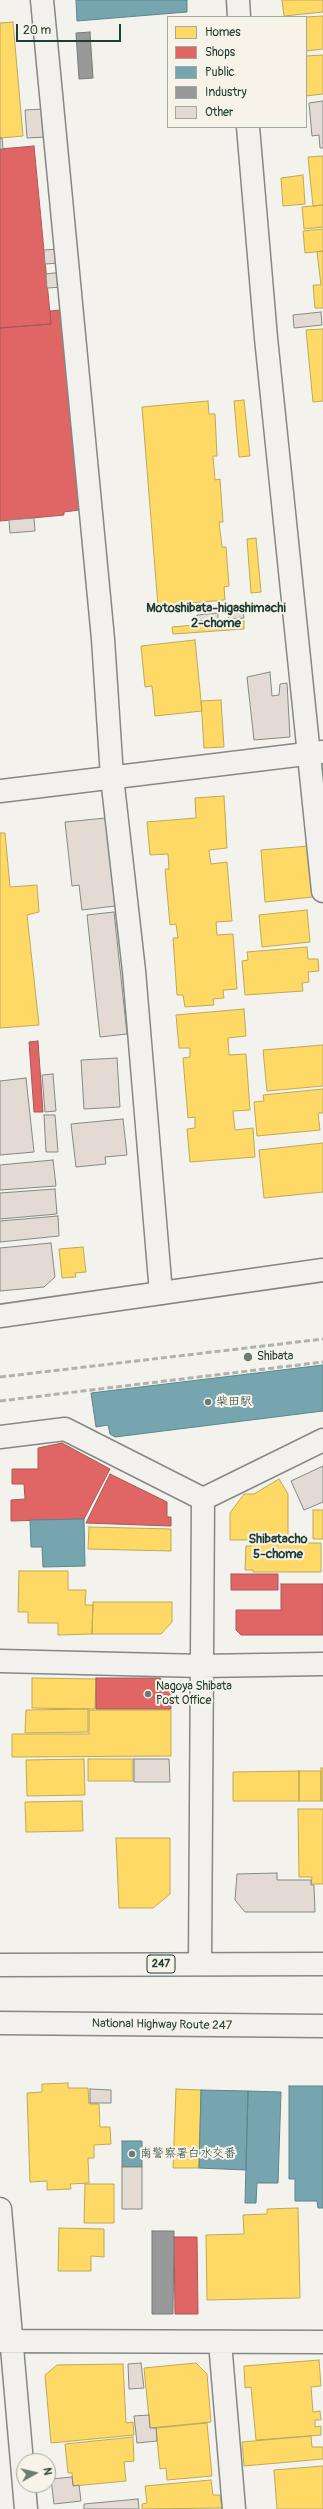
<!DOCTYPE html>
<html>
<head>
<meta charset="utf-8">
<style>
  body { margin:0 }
  #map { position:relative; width:323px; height:2509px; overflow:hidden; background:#f4f2ec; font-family:Pangolin,sans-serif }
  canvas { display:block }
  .legend { position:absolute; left:167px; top:16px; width:140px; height:112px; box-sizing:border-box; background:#f7f3e8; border:1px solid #a1aaa0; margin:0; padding:5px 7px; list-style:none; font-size:12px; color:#1f3d34 }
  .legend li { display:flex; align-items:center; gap:8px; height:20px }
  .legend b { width:20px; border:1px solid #a1aaa0 }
  .north { position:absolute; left:16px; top:2453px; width:40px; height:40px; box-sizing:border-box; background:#f7f3e8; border:1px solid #a1aaa0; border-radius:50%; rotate:82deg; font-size:11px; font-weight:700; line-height:16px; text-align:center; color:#1f3d34 }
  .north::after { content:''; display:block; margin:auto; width:14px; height:18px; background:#6a7c74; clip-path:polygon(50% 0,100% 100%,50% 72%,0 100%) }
  .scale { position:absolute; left:16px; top:24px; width:105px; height:18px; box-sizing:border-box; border:2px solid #1f3d34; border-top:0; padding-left:5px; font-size:12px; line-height:14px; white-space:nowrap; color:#1f3d34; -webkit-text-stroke:3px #f7f3e8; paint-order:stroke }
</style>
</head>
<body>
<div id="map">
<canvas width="323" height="2509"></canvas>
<ul class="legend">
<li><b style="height:11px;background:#ffd966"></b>Homes</li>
<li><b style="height:11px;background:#e06666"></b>Shops</li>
<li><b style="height:11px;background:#76a5af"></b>Public</li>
<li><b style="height:11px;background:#999"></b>Industry</li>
<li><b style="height:11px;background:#e4dad4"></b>Other</li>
</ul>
<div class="north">N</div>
<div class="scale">20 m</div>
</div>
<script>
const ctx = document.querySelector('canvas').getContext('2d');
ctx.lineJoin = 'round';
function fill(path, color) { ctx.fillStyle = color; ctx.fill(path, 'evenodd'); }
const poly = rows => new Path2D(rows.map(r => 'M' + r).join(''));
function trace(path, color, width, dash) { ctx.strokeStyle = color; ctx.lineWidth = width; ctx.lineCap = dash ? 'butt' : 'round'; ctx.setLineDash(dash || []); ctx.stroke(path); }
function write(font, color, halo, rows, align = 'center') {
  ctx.font = font + ' Pangolin,"Klee One",sans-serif'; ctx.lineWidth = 4; ctx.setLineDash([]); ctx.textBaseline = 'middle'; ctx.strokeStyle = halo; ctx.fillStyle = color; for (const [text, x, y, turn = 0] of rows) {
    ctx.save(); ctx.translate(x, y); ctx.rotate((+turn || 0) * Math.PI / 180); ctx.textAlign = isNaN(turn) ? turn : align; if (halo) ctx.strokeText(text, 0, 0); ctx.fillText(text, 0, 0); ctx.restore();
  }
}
const homes = poly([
  [282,0,323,0,323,12,284,16,282,0],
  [323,16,323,49,306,51,306,17,323,16],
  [13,22,23,136,0,138,0,23,13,22],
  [323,55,323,94,306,96,306,56,323,55],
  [323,156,323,205,313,206,308,157,323,156],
  [303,175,305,204,283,206,281,178,303,175],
  [323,205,323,227,304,229,302,207,323,205],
  [323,229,323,251,305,253,303,231,323,229],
  [323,251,323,308,315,308,313,285,321,285,317,252,323,251],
  [323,329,323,401,313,402,306,330,323,329],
  [244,400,250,456,239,457,234,401,244,400],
  [208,401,209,414,215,414,217,456,213,456,215,480,220,479,223,522,219,522,222,547,226,547,229,586,224,587,225,600,158,606,142,407,208,401],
  [256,538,261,592,251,593,247,539,256,538],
  [244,621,244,629,173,634,172,627,244,621],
  [195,640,202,711,155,716,152,686,145,687,141,646,195,640],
  [221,700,224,747,204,748,201,701,221,700],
  [224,796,227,848,209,850,211,864,227,862,232,921,216,922,217,935,233,934,237,989,223,990,224,998,213,999,214,1005,185,1007,183,995,177,995,173,938,178,938,176,924,170,925,165,869,169,869,168,854,150,855,147,822,196,818,195,798,224,796],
  [0,833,5,833,10,887,37,885,39,912,27,915,39,1025,0,1028,0,833],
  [309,846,313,897,265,902,261,850,309,846],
  [307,910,310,942,262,947,259,915,307,910],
  [307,947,308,959,318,959,319,971,308,972,309,982,302,983,303,991,245,995,242,961,248,960,247,952,307,947],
  [244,1009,246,1036,228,1038,229,1055,246,1054,250,1110,233,1111,235,1130,253,1128,255,1157,190,1162,187,1129,195,1128,195,1117,188,1118,183,1058,190,1057,190,1048,179,1048,176,1015,244,1009],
  [323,1045,323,1086,267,1091,263,1050,323,1045],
  [323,1089,323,1113,318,1113,320,1130,257,1136,254,1102,264,1101,263,1095,323,1089],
  [323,1143,323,1192,264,1198,259,1150,323,1143],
  [83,1247,86,1272,75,1273,76,1277,62,1278,59,1249,83,1247],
  [279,1479,288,1494,288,1540,230,1540,230,1513,244,1494,254,1494,279,1479],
  [313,1510,323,1510,323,1539,313,1539,313,1510],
  [89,1527,171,1529,171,1551,88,1549,89,1527],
  [251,1543,321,1543,321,1572,253,1572,253,1570,245,1570,246,1546,251,1546,251,1543],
  [19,1571,68,1571,68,1590,86,1590,85,1605,93,1605,92,1634,58,1635,58,1623,28,1623,28,1612,18,1612,19,1571],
  [93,1602,172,1602,172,1622,161,1634,92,1634,93,1602],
  [32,1678,96,1679,95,1709,32,1708,32,1678],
  [88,1709,88,1732,25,1733,26,1710,88,1709],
  [89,1710,171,1710,171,1756,12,1757,12,1734,89,1734,89,1710],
  [84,1759,85,1795,27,1796,26,1760,84,1759],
  [88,1759,133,1759,133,1781,88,1781,88,1759],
  [321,1768,323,1768,323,1801,321,1801,321,1768],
  [299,1771,299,1801,233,1801,233,1772,299,1771],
  [299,1771,321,1771,321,1801,299,1801,299,1771],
  [82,1801,83,1831,26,1832,25,1802,82,1801],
  [298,1809,323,1809,323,1884,311,1884,312,1877,299,1877,298,1809],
  [116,1838,170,1838,170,1894,153,1908,119,1908,116,1838],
  [68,2083,68,2088,88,2088,89,2104,99,2104,100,2127,110,2127,111,2144,94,2145,94,2158,88,2158,89,2183,70,2184,71,2189,47,2190,47,2181,30,2182,27,2093,42,2092,42,2084,68,2083],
  [176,2089,201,2090,199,2168,173,2168,176,2089],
  [85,2184,114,2184,114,2223,84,2223,85,2184],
  [298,2208,300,2298,207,2300,206,2235,244,2234,243,2215,267,2214,267,2209,298,2208],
  [59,2228,104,2229,104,2257,91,2256,91,2271,58,2271,59,2228],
  [319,2360,321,2386,311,2387,313,2412,320,2411,321,2420,315,2420,315,2427,321,2426,321,2435,256,2440,251,2387,245,2388,244,2366,319,2360],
  [196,2363,207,2374,211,2422,150,2428,144,2368,196,2363],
  [123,2364,126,2423,133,2422,134,2435,51,2443,45,2375,57,2365,123,2364],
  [207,2423,212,2476,167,2480,166,2468,160,2469,156,2428,207,2423],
  [311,2436,312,2447,323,2447,323,2459,244,2466,242,2442,311,2436],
  [133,2437,134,2461,124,2462,126,2481,73,2486,72,2473,68,2473,65,2444,133,2437],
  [323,2466,323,2509,277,2509,274,2470,323,2466],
  [211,2480,213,2495,220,2495,222,2508,142,2509,142,2504,147,2503,145,2486,211,2480]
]);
fill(homes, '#ffd966');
trace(homes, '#bcaa57', 1);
const shops = poly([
  [34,146,51,324,0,328,0,149,34,146],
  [60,310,79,510,64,512,64,515,0,521,0,328,51,324,50,311,60,310],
  [38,1041,43,1112,34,1112,29,1042,38,1041],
  [62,1443,110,1469,84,1519,11,1521,11,1500,25,1499,24,1484,12,1484,12,1469,38,1469,38,1448,62,1443],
  [110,1474,167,1502,167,1517,171,1517,171,1526,86,1523,110,1474],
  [231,1574,278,1574,278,1590,231,1590,231,1574],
  [281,1584,323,1584,323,1635,241,1635,236,1630,236,1610,281,1610,281,1584],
  [96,1678,160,1678,170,1690,171,1709,96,1709,96,1678],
  [174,2237,197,2237,198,2314,175,2314,174,2237]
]);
fill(shops, '#e06666');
trace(shops, '#a65a57', 1);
const public = poly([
  [76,0,187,0,187,12,77,21,76,0],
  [323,1365,323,1411,115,1437,110,1434,108,1425,96,1427,91,1393,323,1365],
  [84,1519,85,1566,43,1567,42,1547,31,1547,30,1520,84,1519],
  [289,2086,323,2086,323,2208,318,2208,317,2201,295,2201,295,2179,289,2179,289,2086],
  [201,2090,248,2091,246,2170,199,2168,201,2090],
  [248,2091,281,2092,278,2183,257,2183,256,2203,245,2203,248,2091],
  [122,2141,142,2141,142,2167,122,2167,122,2141]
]);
fill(public, '#76a5af');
trace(public, '#5c868a', 1);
const industry = poly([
  [90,32,93,78,79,79,76,33,90,32],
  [152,2231,174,2231,173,2314,152,2314,152,2231]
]);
fill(industry, '#999');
trace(industry, '#747d7b', 1);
const building = poly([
  [323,101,323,148,320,148,319,135,312,136,309,103,323,101],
  [44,109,46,137,27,138,25,110,44,109],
  [0,138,2,138,3,149,0,149,0,138],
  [58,249,59,263,45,264,44,250,58,249],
  [62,272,64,287,47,288,46,274,62,272],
  [321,312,322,325,294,328,293,315,321,312],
  [34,518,35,531,10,533,9,520,34,518],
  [243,610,244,618,229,619,228,612,243,610],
  [218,613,218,620,197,621,197,615,218,613],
  [270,672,272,696,279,695,280,684,287,683,290,737,254,740,247,677,270,672],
  [106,818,115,906,82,910,79,885,72,886,65,822,106,818],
  [114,912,127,1034,100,1037,87,915,114,912],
  [117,1058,120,1107,84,1109,81,1060,117,1058],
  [53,1074,56,1111,45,1112,42,1075,53,1074],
  [26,1078,34,1152,0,1155,0,1081,26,1078],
  [44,1115,55,1115,58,1152,46,1152,44,1115],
  [123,1119,127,1155,105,1157,106,1164,76,1167,71,1124,123,1119],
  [53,1160,56,1186,0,1190,0,1165,53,1160],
  [55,1189,57,1214,0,1219,0,1193,55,1189],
  [58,1216,59,1236,0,1242,0,1221,58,1216],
  [51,1243,55,1277,44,1287,0,1291,0,1248,51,1243],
  [323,1466,323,1502,304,1510,291,1481,323,1466],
  [134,1759,169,1759,170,1782,134,1782,134,1759],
  [277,1873,277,1880,311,1880,311,1885,314,1885,315,1912,245,1912,235,1900,237,1874,277,1873],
  [90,2089,111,2090,111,2103,90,2103,90,2089],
  [122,2167,142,2167,142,2209,122,2209,122,2167],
  [141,2363,144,2388,129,2389,128,2364,141,2363],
  [149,2415,150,2428,156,2428,157,2441,137,2443,134,2416,149,2415],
  [72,2477,73,2486,79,2485,81,2501,54,2504,51,2479,72,2477],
  [138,2499,139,2509,84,2509,84,2504,138,2499]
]);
fill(building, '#e4dad4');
trace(building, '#848985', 1);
const street = poly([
  [42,0,103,639,112,777,134,971,161,1293],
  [238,0,239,17],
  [248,127,266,338,323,891],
  [0,1437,65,1429,203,1499],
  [203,1499,323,1440],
  [0,1661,202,1666,323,1664],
  [200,1963,203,1499],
  [0,2209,26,2509],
  [0,2341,323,2342],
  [220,2342,234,2509]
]);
const secondary = poly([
  [0,791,323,752],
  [0,1316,323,1270]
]);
const highway = poly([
  [0,1965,323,1964],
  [0,2023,323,2026]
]);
trace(street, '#848985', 25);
trace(secondary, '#848985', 25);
trace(highway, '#848985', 25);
trace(street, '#f2f1ed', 22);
trace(secondary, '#f2f1ed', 22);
trace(highway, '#f2f1ed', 22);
trace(poly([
  [0,1377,323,1339],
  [0,1401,323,1362]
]), '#b0b2ae', 3, [6, 3]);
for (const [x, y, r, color] of [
  [248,1357,5,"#6a7c74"],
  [208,1402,4,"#6a7c74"],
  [148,1694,4,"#6a7c74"],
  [132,2154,4,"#6a7c74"]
]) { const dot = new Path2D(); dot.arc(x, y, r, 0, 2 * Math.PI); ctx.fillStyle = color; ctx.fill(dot); trace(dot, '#f7f3e8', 1.5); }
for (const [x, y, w] of [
  [161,1964,28]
]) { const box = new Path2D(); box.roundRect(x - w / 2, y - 9, w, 18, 3); ctx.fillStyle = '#f7f3e8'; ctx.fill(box); trace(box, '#1f3d34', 1); }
write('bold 11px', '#1f3d34', null, [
  ["247",161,1964]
]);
write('12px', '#1f3d34', '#f7f3e8', [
  ["Shibata",257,1357],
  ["柴田駅",216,1402],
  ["Nagoya Shibata",156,1687],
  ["Post Office",156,1701],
  ["南警察署白水交番",140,2154]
], 'left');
write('12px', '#1f3d34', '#f7f3e8', [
  ["National Highway Route 247",162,2025,1]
]);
write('bold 13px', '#1f3d34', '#f7f3e8', [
  ["Motoshibata-higashimachi",216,609],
  ["2-chome",216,624],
  ["Shibatacho",278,1540],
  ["5-chome",278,1555]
]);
</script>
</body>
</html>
